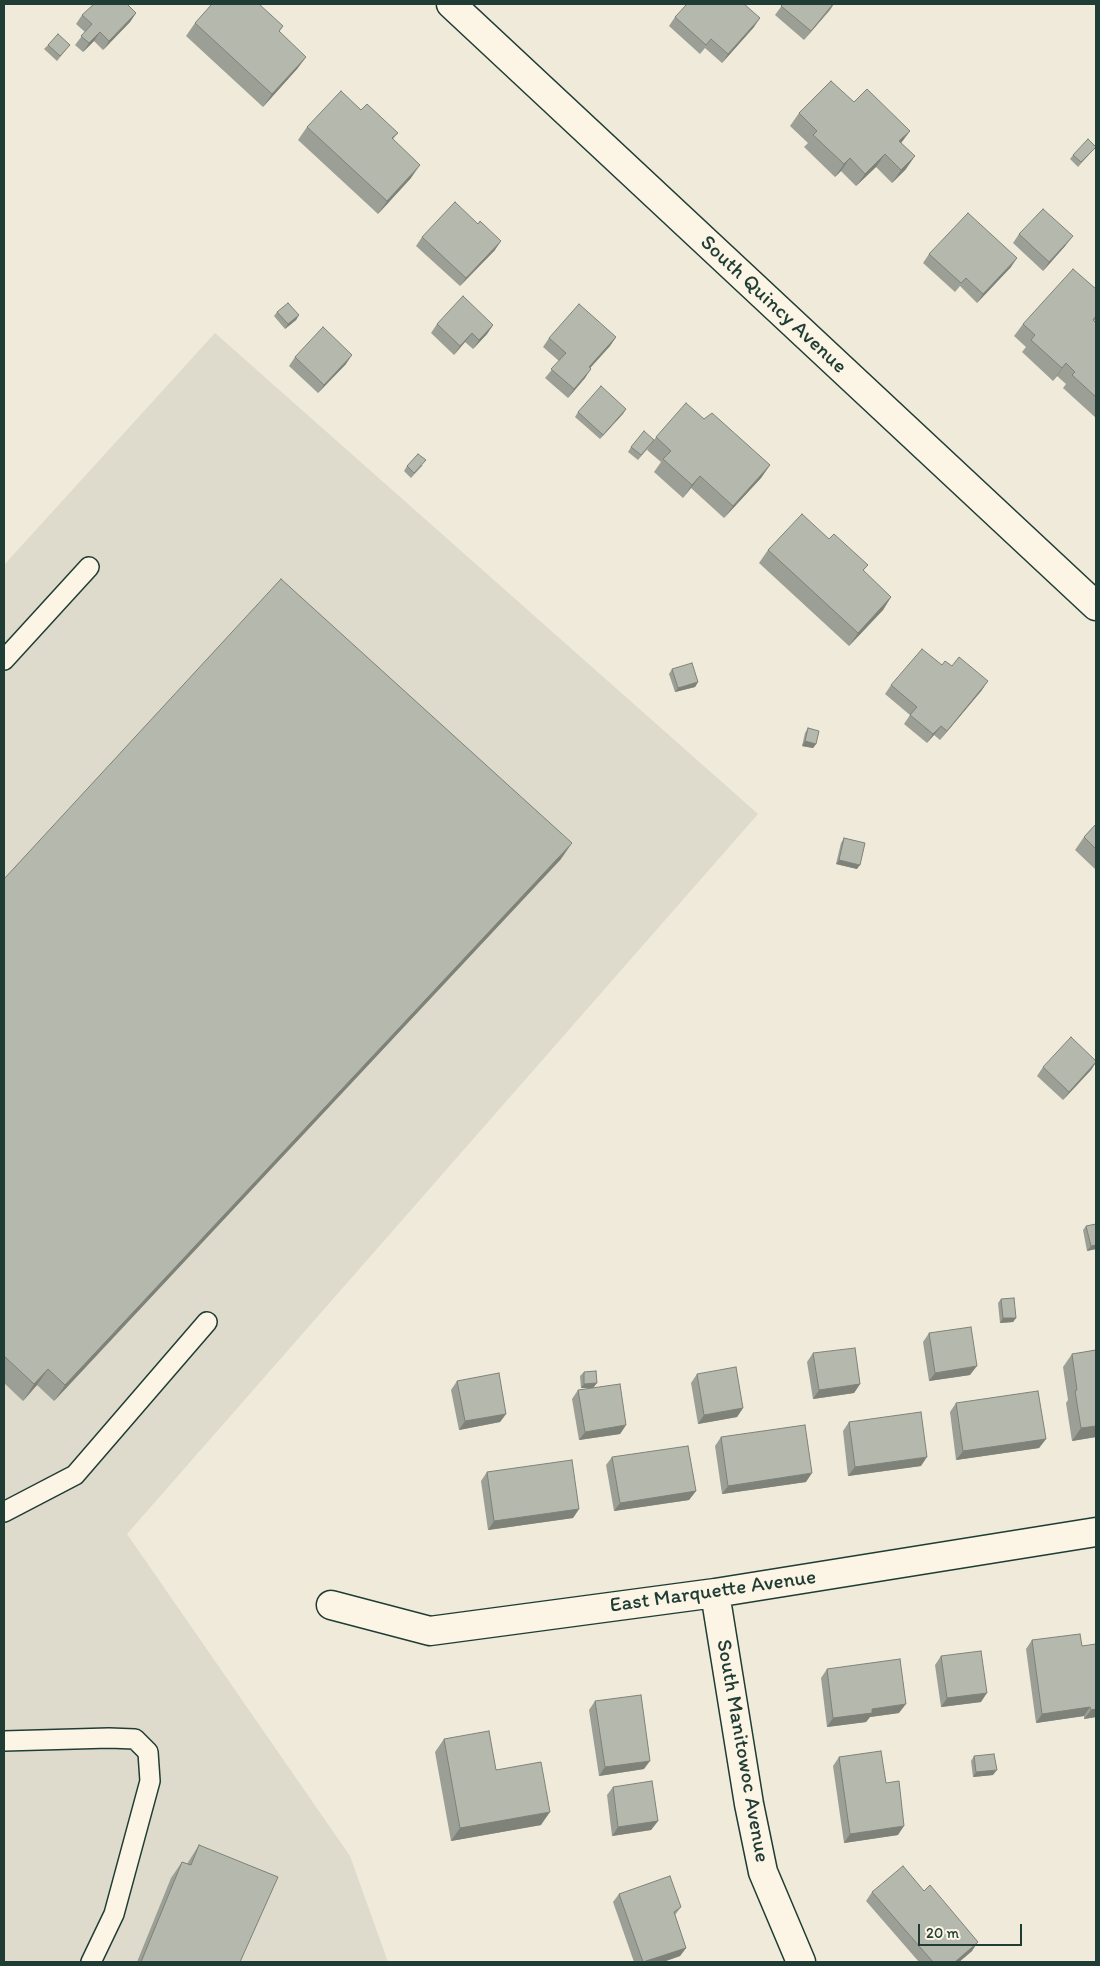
<!DOCTYPE html>
<html>
<head>
<meta charset="utf-8">
<style>
  body { margin:0 }
  #map { position:relative; width:1100px; height:1966px; overflow:hidden; background:#efeada; font-family:Itim,sans-serif }
  canvas { display:block }
  .frame { position:absolute; inset:0; border:5px solid #1f3d34; pointer-events:none }
  .scale { position:absolute; left:918px; top:1924px; width:104px; height:22px; box-sizing:border-box; border:2px solid #1f3d34; border-top:0; padding-left:6px; font-size:15px; line-height:18px; white-space:nowrap; color:#1f3d34; -webkit-text-stroke:4px #fcf5e5; paint-order:stroke }
</style>
</head>
<body>
<div id="map">
<canvas width="1100" height="1966"></canvas>
<div class="frame"></div>
<div class="scale">20 m</div>
</div>
<script>
const ctx = document.querySelector('canvas').getContext('2d');
ctx.lineJoin = 'round';
function fill(path, color) { ctx.fillStyle = color; ctx.fill(path, 'evenodd'); }
const poly = rows => new Path2D(rows.map(r => 'M' + r).join(''));
function trace(path, color, width, dash) { ctx.strokeStyle = color; ctx.lineWidth = width; ctx.lineCap = dash ? 'butt' : 'round'; ctx.setLineDash(dash || []); ctx.stroke(path); }
function write(font, color, halo, rows, align = 'center') {
  ctx.font = font + ' Itim,sans-serif'; ctx.lineWidth = 4; ctx.setLineDash([]); ctx.textBaseline = 'middle'; ctx.strokeStyle = halo; ctx.fillStyle = color; for (const [text, x, y, turn = 0] of rows) {
    ctx.save(); ctx.translate(x, y); ctx.rotate((+turn || 0) * Math.PI / 180); ctx.textAlign = isNaN(turn) ? turn : align; if (halo) ctx.strokeText(text, 0, 0); ctx.fillText(text, 0, 0); ctx.restore();
  }
}
fill(poly([
  [215,333,758,814,127,1534,350,1856,388,1962,4,1962,4,565]
]), '#dedbcc');
const lane = poly([
  [4,660,89,567],
  [4,1512,75,1475,207,1322],
  [4,1741,109,1738,135,1739,148,1752,150,1781,114,1914,91,1962]
]);
const street = poly([
  [451,4,1096,606],
  [715,1593,749,1804,763,1872,801,1962],
  [331,1605,430,1631,715,1593,1096,1532]
]);
trace(lane, '#1f3d34', 22);
trace(street, '#1f3d34', 31);
trace(lane, '#fcf5e5', 19);
trace(street, '#fcf5e5', 28);
fill(poly([
  [783,4,834,4,804,40,775,15],
  [136,13,130,22,103,50,94,41,83,52,75,45,85,32,76,24,82,15],
  [675,17,754,27,722,63,705,48,700,54,669,26],
  [195,23,283,26,279,32,306,57,297,69,263,107,186,36],
  [48,45,70,45,57,61,44,49],
  [854,102,910,131,901,143,906,169,892,183,876,167,856,186,841,171,835,177,804,147,808,143,790,126,799,113],
  [361,110,398,133,393,139,411,178,378,214,298,140,307,127],
  [1096,147,1078,167,1070,159,1073,155],
  [1019,234,1066,245,1043,271,1013,243],
  [422,237,495,250,460,286,416,246],
  [929,254,1011,267,977,303,960,286,955,292,923,263],
  [1096,289,1096,319,1094,321,1096,323,1096,418,1063,388,1066,384,1057,376,1053,381,1022,352,1026,347,1014,336,1023,324],
  [277,312,299,315,296,320,285,329,274,316],
  [437,324,493,325,487,334,473,349,465,342,454,355,431,333],
  [616,337,610,346,590,368,585,378,568,398,545,378,559,361,543,347,549,338],
  [295,357,346,364,318,393,289,366],
  [626,409,600,439,575,417,578,412],
  [704,419,770,465,761,478,724,518,691,488,683,498,654,472,661,462,647,450,650,446,638,460,628,452,631,447,654,440,656,437],
  [423,465,411,478,404,471,407,466],
  [829,539,868,565,863,571,891,597,883,610,849,646,759,563,768,550],
  [942,665,982,690,940,740,934,735,927,743,904,724,910,715,885,694,891,685],
  [672,669,698,682,695,687,675,692,669,674],
  [808,728,816,744,813,748,802,746,805,733],
  [1096,824,1096,870,1075,850,1084,837],
  [844,838,857,869,836,864,841,843],
  [561,859,54,1401,37,1385,23,1401,4,1383,4,879],
  [1096,1062,1091,1070,1063,1100,1037,1076,1043,1067],
  [1086,1226,1096,1249,1087,1251,1083,1230],
  [1001,1299,1016,1318,1013,1322,1000,1323,998,1303],
  [929,1333,970,1375,929,1381,923,1342],
  [1096,1350,1096,1437,1072,1441,1066,1403,1068,1400,1063,1367,1072,1354],
  [813,1353,860,1384,854,1393,813,1399,807,1362],
  [584,1372,597,1383,593,1388,581,1388,580,1376],
  [697,1374,743,1408,737,1417,698,1424,691,1383],
  [457,1381,506,1414,500,1422,459,1430,451,1390],
  [578,1390,626,1425,620,1434,579,1440,572,1399],
  [956,1403,1046,1439,1039,1448,956,1460,950,1412],
  [849,1422,921,1466,848,1476,843,1431],
  [721,1437,806,1482,722,1494,715,1446],
  [612,1457,696,1491,689,1500,614,1511,606,1465],
  [487,1472,579,1509,573,1518,488,1530,481,1481],
  [1032,1640,1082,1646,1096,1717,1084,1719,1084,1716,1036,1723,1026,1649],
  [941,1656,981,1702,941,1707,935,1665],
  [827,1669,899,1713,870,1717,866,1722,827,1727,821,1678],
  [595,1701,644,1769,599,1776,589,1710],
  [444,1739,496,1770,541,1825,451,1841,435,1752],
  [974,1756,993,1775,973,1777,971,1761],
  [839,1757,886,1783,898,1835,844,1843,833,1766],
  [613,1787,658,1821,651,1830,612,1836,607,1795],
  [199,1845,240,1962,137,1962,171,1878,182,1862,187,1864],
  [872,1892,972,1951,959,1962,919,1962,866,1901],
  [619,1894,681,1907,675,1915,686,1948,680,1956,663,1962,634,1962,613,1902]
]), '#9c9f95');
fill(poly([
  [834,4,830,10,804,40,811,31],
  [136,13,130,22,103,50,109,41],
  [760,18,754,27,722,63,728,54],
  [100,32,94,41,83,52,89,43],
  [306,57,297,69,263,107,272,94],
  [910,131,901,143,899,141],
  [885,154,876,167,856,186,865,174],
  [915,156,906,169,892,183,901,170],
  [850,158,841,171,835,177,844,164],
  [420,165,411,178,378,214,387,201],
  [1073,236,1066,245,1043,271,1049,262],
  [501,241,495,250,460,286,466,278],
  [1017,258,1011,267,977,303,983,294],
  [299,315,296,320,285,329,288,324],
  [493,325,487,334,473,349,479,340],
  [472,333,465,342,454,355,460,346],
  [616,337,610,346,583,376,589,367],
  [352,355,346,364,318,393,324,385],
  [1066,363,1057,376,1053,381,1062,368],
  [591,369,585,378,568,398,574,389],
  [626,409,623,414,600,439,603,435],
  [770,465,761,478,724,518,733,506],
  [700,476,691,488,683,498,692,485],
  [891,597,883,610,849,646,858,633],
  [988,681,982,690,940,740,947,731],
  [698,682,695,687,675,692,678,688],
  [941,726,934,735,927,743,933,734],
  [805,741,816,744,813,748,802,746],
  [572,843,561,859,54,1401,65,1385],
  [839,860,860,865,857,869,836,864],
  [1096,1062,1091,1070,1063,1100,1069,1092],
  [1096,1245,1096,1249,1087,1251,1091,1246],
  [1003,1318,1016,1318,1013,1322,1000,1323],
  [977,1366,970,1375,929,1381,935,1373],
  [48,1369,37,1385,23,1401,34,1384],
  [597,1383,593,1388,581,1388,584,1384],
  [860,1384,854,1393,813,1399,819,1390],
  [743,1408,737,1417,698,1424,704,1415],
  [506,1414,500,1422,459,1430,465,1421],
  [626,1425,620,1434,579,1440,585,1432],
  [1096,1426,1096,1437,1072,1441,1081,1428],
  [1046,1439,1039,1448,956,1460,963,1451],
  [927,1457,921,1466,848,1476,855,1467],
  [812,1473,806,1482,722,1494,728,1486],
  [696,1491,689,1500,614,1511,620,1503],
  [579,1509,573,1518,488,1530,494,1521],
  [987,1693,981,1702,941,1707,947,1698],
  [906,1704,899,1713,870,1717,866,1722,827,1727,833,1718,872,1709],
  [1090,1707,1084,1716,1036,1723,1042,1714],
  [1096,1709,1096,1717,1084,1719,1091,1710],
  [650,1761,644,1769,599,1776,605,1767],
  [997,1770,993,1775,973,1777,976,1772],
  [550,1812,541,1825,451,1841,460,1828],
  [658,1821,651,1830,612,1836,618,1827],
  [904,1826,898,1835,844,1843,850,1834],
  [978,1942,972,1951,959,1962,955,1962],
  [686,1948,680,1956,663,1962,644,1962]
]), '#7f8279');
const building = poly([
  [94,4,127,4,136,13,109,41,100,32,89,43,81,36,92,24,82,15,94,4],
  [212,4,259,4,283,26,279,31,306,57,272,94,195,23,212,4],
  [687,4,744,4,760,18,728,54,711,39,706,45,675,17,687,4],
  [783,4,833,4,811,31,781,6,783,4],
  [58,34,70,45,60,56,48,45,58,34],
  [831,81,854,102,867,89,910,131,899,141,915,156,901,170,885,154,865,174,850,158,844,164,813,135,817,131,799,113,831,81],
  [341,91,361,110,367,104,398,133,392,138,420,165,387,201,307,127,341,91],
  [1088,139,1096,147,1081,162,1073,155,1088,139],
  [455,202,478,224,480,221,501,241,466,278,422,237,455,202],
  [1043,209,1073,236,1049,262,1019,234,1043,209],
  [968,213,1017,258,983,294,966,278,961,283,929,254,968,213],
  [1073,269,1096,289,1096,316,1093,320,1096,323,1096,397,1072,375,1075,372,1066,363,1062,368,1031,340,1035,335,1023,324,1073,269],
  [463,296,493,325,479,340,472,333,460,346,437,324,463,296],
  [288,303,299,315,288,324,277,312,288,303],
  [579,304,616,337,589,367,591,369,574,389,551,369,566,353,549,338,579,304],
  [323,327,352,355,324,385,295,357,323,327],
  [601,386,626,409,603,435,578,412,601,386],
  [686,403,704,419,712,413,770,465,733,506,700,476,692,485,663,459,671,451,656,437,686,403],
  [644,431,654,440,641,455,631,447,644,431],
  [418,454,426,460,414,473,407,466,418,454],
  [802,514,829,539,834,534,868,565,863,570,891,597,858,633,768,550,802,514],
  [281,579,572,843,65,1385,48,1369,34,1384,4,1356,4,879,281,579],
  [922,649,942,665,945,661,952,666,959,657,988,681,947,731,941,726,933,734,910,715,917,707,891,685,922,649],
  [692,663,698,682,678,688,672,669,692,663],
  [808,728,819,731,816,744,805,741,808,728],
  [1096,824,1096,849,1084,837,1096,824],
  [844,838,865,843,860,865,839,860,844,838],
  [1071,1037,1096,1061,1096,1062,1069,1092,1043,1067,1071,1037],
  [1096,1224,1096,1245,1091,1246,1086,1226,1096,1224],
  [1014,1298,1016,1318,1003,1318,1001,1299,1014,1298],
  [971,1327,977,1366,935,1373,929,1333,971,1327],
  [855,1348,860,1384,819,1390,813,1353,855,1348],
  [1096,1350,1096,1426,1081,1428,1075,1391,1077,1390,1072,1354,1096,1350],
  [736,1367,743,1408,704,1415,697,1374,736,1367],
  [596,1371,597,1383,584,1384,584,1372,596,1371],
  [499,1373,506,1414,465,1421,457,1381,499,1373],
  [620,1384,626,1425,585,1432,578,1390,620,1384],
  [1038,1391,1046,1439,963,1451,956,1403,1038,1391],
  [921,1412,927,1457,855,1467,849,1422,921,1412],
  [805,1425,812,1473,728,1486,721,1437,805,1425],
  [688,1446,696,1491,620,1503,612,1457,688,1446],
  [572,1460,579,1509,494,1521,487,1472,572,1460],
  [1080,1634,1082,1646,1096,1644,1096,1709,1091,1710,1090,1707,1042,1714,1032,1640,1080,1634],
  [981,1651,987,1693,947,1698,941,1656,981,1651],
  [900,1659,906,1704,872,1709,872,1713,833,1718,827,1669,900,1659],
  [641,1695,650,1761,605,1767,595,1701,641,1695],
  [489,1731,496,1770,541,1762,550,1812,460,1828,444,1739,489,1731],
  [881,1751,886,1783,899,1781,904,1826,850,1834,839,1757,881,1751],
  [994,1754,997,1770,976,1772,974,1756,994,1754],
  [652,1781,658,1821,618,1827,613,1787,652,1781],
  [199,1845,278,1877,240,1962,141,1962,182,1862,191,1865,199,1845],
  [903,1866,924,1891,930,1885,978,1942,955,1962,933,1962,872,1892,903,1866],
  [670,1876,681,1907,674,1912,686,1948,643,1962,619,1894,670,1876]
]);
fill(building, '#b5b9ad');
trace(building, '#7f8279', 1);
write('21px', '#1f3d34', '#fcf5e5', [
  ["South Quincy Avenue",773,305,43],
  ["East Marquette Avenue",713,1592,-8],
  ["South Manitowoc Avenue",742,1751,80]
]);
</script>
</body>
</html>
